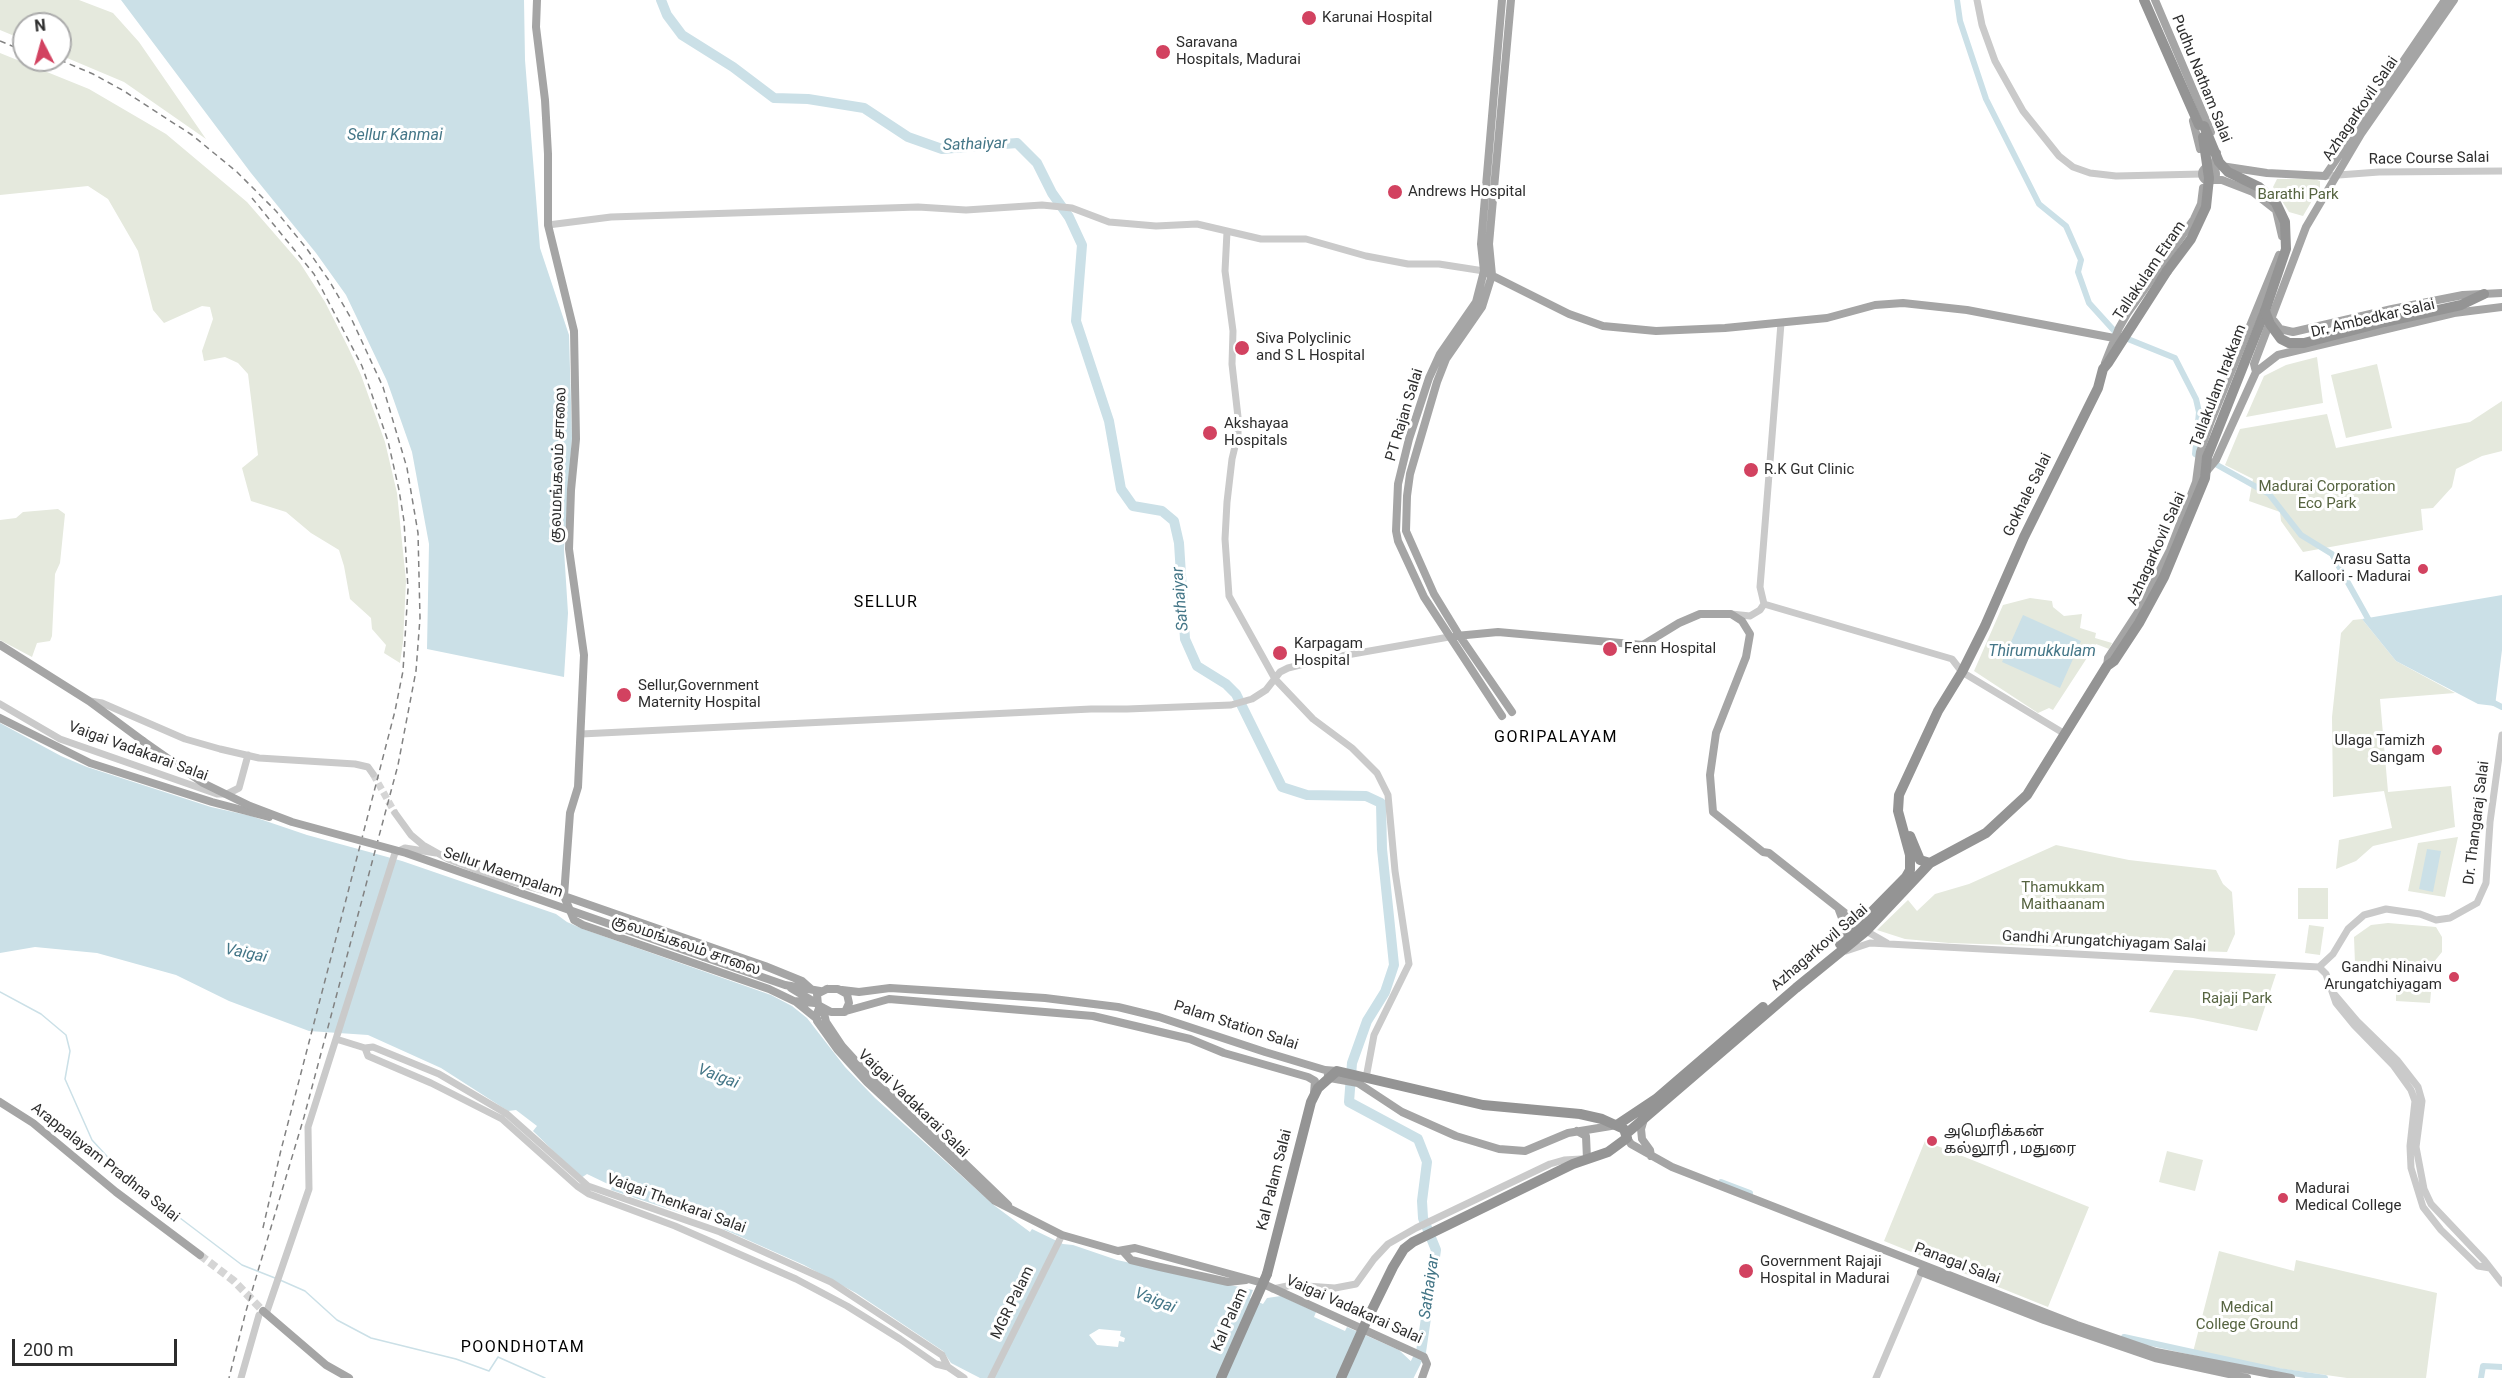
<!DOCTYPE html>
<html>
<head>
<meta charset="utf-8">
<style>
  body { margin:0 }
  #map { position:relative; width:2502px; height:1378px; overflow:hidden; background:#fff; font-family:Roboto,sans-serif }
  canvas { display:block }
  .north { position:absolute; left:12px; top:12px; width:60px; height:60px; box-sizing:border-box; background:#fff; border:2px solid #ababab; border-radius:50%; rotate:354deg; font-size:16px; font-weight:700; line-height:24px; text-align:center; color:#2d2d2d }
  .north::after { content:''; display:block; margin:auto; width:21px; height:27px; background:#d24260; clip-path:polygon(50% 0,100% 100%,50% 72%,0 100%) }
  .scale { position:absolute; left:12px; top:1339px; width:165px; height:27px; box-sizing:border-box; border:3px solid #2d2d2d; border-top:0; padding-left:8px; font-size:18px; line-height:21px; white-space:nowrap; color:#2d2d2d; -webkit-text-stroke:4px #fff; paint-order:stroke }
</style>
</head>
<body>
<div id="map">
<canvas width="2502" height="1378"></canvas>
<div class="north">N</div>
<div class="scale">200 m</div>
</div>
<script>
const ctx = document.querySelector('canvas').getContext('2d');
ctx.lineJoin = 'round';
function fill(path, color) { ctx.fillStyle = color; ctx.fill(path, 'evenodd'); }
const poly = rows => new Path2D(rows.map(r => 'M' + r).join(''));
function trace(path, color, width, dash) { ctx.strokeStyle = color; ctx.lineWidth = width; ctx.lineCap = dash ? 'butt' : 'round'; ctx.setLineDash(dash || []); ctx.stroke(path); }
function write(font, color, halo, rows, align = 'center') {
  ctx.font = font + ' Roboto,"Noto Sans Tamil",sans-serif'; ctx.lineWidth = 6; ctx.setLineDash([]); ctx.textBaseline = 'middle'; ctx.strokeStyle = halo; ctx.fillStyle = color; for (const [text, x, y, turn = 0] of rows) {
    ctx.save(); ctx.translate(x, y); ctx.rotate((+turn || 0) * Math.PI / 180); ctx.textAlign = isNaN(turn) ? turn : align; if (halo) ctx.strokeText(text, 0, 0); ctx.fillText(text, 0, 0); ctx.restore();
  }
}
fill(poly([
  [0,0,79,0,113,13,139,42,206,139,124,82,60,55,60,24,24,24,24,40,0,30],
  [0,53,89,89,166,134,247,202,300,263,325,302,348,347,361,375,385,442,397,493,406,581,403,642,400,663,384,653,386,645,372,629,371,618,350,599,344,566,339,550,311,533,286,512,251,501,242,468,258,455,248,374,238,363,225,357,204,361,202,351,213,319,210,307,202,306,164,323,153,310,138,251,108,199,88,186,0,195],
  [2277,179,2314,179,2320,181,2320,187,2303,216,2289,212,2273,187],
  [2317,357,2323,403,2246,417,2264,376,2286,365],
  [2377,364,2392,428,2346,438,2331,375],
  [2502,401,2502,451,2482,456,2456,469,2452,487,2433,508,2421,509,2423,530,2303,552,2281,521,2280,512,2249,501,2253,479,2225,465,2240,429,2327,414,2336,448,2470,422],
  [58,509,65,514,60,563,55,574,52,636,50,641,37,643,32,657,0,640,0,520,16,518,23,512],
  [2030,598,2052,601,2053,607,2064,616,2082,614,2080,628,2096,633,2095,638,2112,643,2109,649,2096,644,2053,710,2049,708,2038,713,1974,671,2003,605],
  [2362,619,2396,661,2455,693,2380,699,2388,792,2451,786,2455,827,2373,846,2356,861,2336,869,2339,840,2392,828,2384,791,2333,797,2332,717,2341,633,2353,620],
  [2458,837,2445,897,2408,891,2418,843],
  [2056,845,2129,860,2216,870,2223,884,2232,892,2235,934,2227,952,1949,943,1905,939,1877,930,1908,900,1917,911,1935,894,1969,884],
  [2298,888,2328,888,2328,919,2298,919],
  [2388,923,2436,927,2442,937,2442,952,2433,963,2402,969,2355,964,2354,937,2371,925],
  [2309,925,2324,927,2320,955,2305,953],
  [2174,970,2276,974,2257,1031,2193,1018,2149,1012],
  [2396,979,2431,992,2430,1003,2396,1001],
  [1925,1141,2089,1207,2048,1307,1884,1241],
  [2167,1151,2203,1160,2195,1191,2159,1182],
  [2219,1251,2294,1271,2296,1260,2437,1293,2426,1378,2347,1378,2284,1369,2193,1352]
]), '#e5e9dd');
fill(poly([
  [121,0,524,0,525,60,540,248,569,335,572,438,564,550,568,613,564,677,427,649,429,544,412,452,387,381,346,295,316,253,251,173],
  [2502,595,2502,650,2495,706,2478,704,2396,661,2362,619],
  [2023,615,2081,641,2060,688,2002,662],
  [0,723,61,756,87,767,211,807,251,816,307,835,402,861,556,914,567,922,583,929,771,995,792,1006,807,1018,845,1067,875,1098,995,1206,1030,1232,1032,1229,1063,1244,1073,1245,1117,1260,1253,1290,1250,1298,1263,1304,1267,1298,1281,1296,1316,1312,1314,1317,1345,1331,1347,1327,1399,1350,1417,1367,1411,1378,980,1378,951,1363,943,1351,856,1293,804,1265,723,1229,724,1225,701,1211,693,1217,611,1190,612,1186,587,1174,581,1178,533,1131,537,1126,516,1110,508,1111,441,1068,368,1035,309,1031,229,1001,176,975,97,953,35,947,0,953],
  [1099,1329,1121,1331,1120,1336,1125,1338,1124,1342,1119,1341,1118,1347,1097,1345,1089,1335],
  [2427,849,2441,851,2433,892,2419,889]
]), '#cbe0e7');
trace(poly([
  [0,992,41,1014,66,1035,70,1051,65,1079,92,1140,126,1177,242,1265,275,1278],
  [280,1280,305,1291,337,1320,371,1338,456,1359,489,1371,498,1357,545,1378]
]), '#cbe0e7', 1.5);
trace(poly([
  [1957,0,1960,21,1986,99,2039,204,2066,226,2081,260,2078,272,2089,303,2118,335,2175,358,2196,399,2199,412,2195,454,2201,457],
  [2210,461,2269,494,2301,535,2332,554,2371,624],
  [2488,700,2502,707],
  [1721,1182,1750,1193],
  [2124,1337,2279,1371,2325,1378],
  [2481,1378,2483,1366,2502,1367]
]), '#cbe0e7', 6);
trace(poly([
  [661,0,667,15,682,35,733,67,774,98,808,99,864,108,908,137,942,149,1017,143,1037,163,1052,193,1069,217,1082,245,1076,321,1109,421,1121,489,1133,506,1162,511,1174,521,1179,543,1185,639,1197,666,1226,684,1236,694,1282,787,1307,795,1366,796,1381,803,1382,849,1394,965,1385,992,1367,1021,1352,1063,1349,1102,1418,1139,1427,1162,1422,1201,1423,1218,1436,1250,1421,1352,1408,1378]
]), '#cbe0e7', 10);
trace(poly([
  [373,774,395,813]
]), '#d5d5d5', 7, [7, 3.5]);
trace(poly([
  [200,1255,234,1281,263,1311]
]), '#d5d5d5', 8, [8, 4]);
trace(poly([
  [1977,0,1982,25,1995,61,2023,111,2059,156,2073,167,2090,173,2116,176,2202,174],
  [2325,176,2379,172,2502,171],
  [548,225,611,217,918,207,966,210,1042,205,1072,208,1109,222,1156,226,1197,224,1261,239,1306,239,1366,256,1408,264,1439,264,1484,271],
  [1227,232,1225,271,1233,331,1232,364,1238,417,1238,434,1232,459,1227,502,1225,539,1229,596,1275,679,1313,719,1352,748,1377,773,1388,795,1395,871,1409,964,1374,1035,1366,1078],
  [1781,323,1763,550,1760,587,1764,604,1952,659,1962,672,2065,734],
  [1731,614,1750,616,1760,610,1764,604],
  [90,701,102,703,185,739,220,749,259,758,355,764,368,767,373,774],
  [0,704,60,739,217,794,227,794,239,788,248,755],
  [581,734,1091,709,1127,709,1231,705,1252,699,1266,690,1280,672,1288,668,1324,659,1449,637],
  [395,813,411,835,423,845,448,859,498,878,564,896],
  [1866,931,1887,943],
  [1846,951,1870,943,2319,967],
  [2319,967,2326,974,2336,1003,2354,1025,2393,1065,2411,1090,2415,1101,2410,1146,2411,1168,2423,1207,2441,1230,2478,1266,2490,1268],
  [2319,967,2333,954,2348,929,2364,915,2386,909,2420,914,2436,920,2450,918,2477,903,2486,883,2490,822,2502,735],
  [2335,995,2357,1021,2397,1060,2418,1087,2422,1101,2416,1147,2424,1189,2431,1204,2484,1260,2502,1283],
  [336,1039,365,1048,373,1047,439,1074,507,1114,588,1186,720,1232,831,1282,942,1355,948,1367],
  [365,1048,368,1056,431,1083,502,1119,577,1186,589,1194,675,1226,796,1279,847,1306,900,1339,936,1364,948,1367,964,1378],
  [1273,1289,1292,1285,1335,1288,1356,1284,1374,1259,1388,1244,1416,1228,1550,1164,1564,1160,1581,1159],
  [266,1314,309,1189,308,1127,395,853,405,848,436,853],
  [241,1378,259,1315],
  [991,1378,1062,1235],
  [1876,1378,1921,1272]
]), '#cacaca', 7);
trace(poly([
  [537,0,536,27,545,100,548,154,548,225,574,331,576,439,571,490,569,549,584,655,578,787,570,813,564,896,574,920,583,925,769,989,794,1001,815,1003],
  [1511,0,1489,244,1492,275,1482,307,1446,359,1437,382,1410,474,1407,496,1406,531,1434,594,1459,635,1512,712],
  [2155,0,2211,132],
  [2193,121,2200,149],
  [2221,166,2267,173,2325,176],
  '2202 174a7 7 0 1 1 14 0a7 7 0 1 1-14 0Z',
  [2213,168,2217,153],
  [2325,176,2445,0],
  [2213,180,2222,180,2253,192,2276,210,2282,236],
  [1487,273,1569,314,1603,326,1656,331,1725,328,1827,318,1875,305,1903,303,1967,310,2114,338],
  [2274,321,2280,329,2293,332,2392,309,2463,295,2502,293],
  [2105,363,2119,328,2127,314,2194,219,2201,204,2203,188],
  [2256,372,2278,355,2454,313,2502,307],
  [2206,472,2216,460,2256,372,2254,364,2306,227,2361,134,2454,0],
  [1456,636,1498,632,1643,645,1679,623,1700,614,1731,614,1742,621,1750,634,1746,657,1716,733,1710,775,1713,812,1763,852,1769,853,1860,925],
  [0,645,89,701,143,741],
  [2107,666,2108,658,2140,609,2170,550,2196,482,2200,452,2211,421,2279,255],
  [1502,716,1424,597,1398,541,1396,531,1398,484,1409,439,1429,378,1440,354,1476,302,1484,271,1481,244,1502,0],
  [0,718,90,763,212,802,269,817],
  [564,896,765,966,802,981,811,989],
  [1839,910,1845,926,1842,940],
  [704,957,785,985,820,991],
  [791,988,816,1003],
  [827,989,838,989,847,994,849,1003,845,1012,831,1012,818,1005,817,994,827,989],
  [842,990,859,992,890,988,953,992,1045,998,1118,1007,1159,1017,1265,1052,1325,1070,1337,1071],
  [796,1002,817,1019],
  [820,1006,816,1016,817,1021,837,1049,867,1082,995,1201,1062,1235,1118,1251,1135,1248,1259,1282,1424,1357,1427,1364,1422,1378],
  [823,1009,826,1022,842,1046,872,1079,926,1126,1008,1205],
  [846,1011,889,999,1093,1016,1190,1039,1224,1053,1308,1077,1315,1081,1314,1093],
  [1328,1075,1330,1078,1358,1083,1402,1112,1456,1136,1499,1149,1525,1151,1568,1133,1617,1125],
  [0,1102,33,1123,116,1192,200,1255],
  [1644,1119,1641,1129,1642,1139,1650,1150,1651,1156],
  [1577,1131,1586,1136,1587,1159],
  [1627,1138,1631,1144,1672,1167,2077,1325,2156,1352,2291,1378],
  [1123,1251,1131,1260,1160,1267,1228,1282,1246,1280],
  [1921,1272,2044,1320,2155,1358,2247,1378],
  [263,1311,326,1365,349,1378]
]), '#a5a5a5', 8);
trace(poly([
  [2144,0,2199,125],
  [2384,322,2461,305,2484,294],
  [1910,836,1920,860,1930,863],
  [1840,944,1906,877,1910,870,1910,855,1898,811,1899,795,1938,711,1962,672,1985,626,2024,537,2098,388,2103,369,2108,363,2167,271],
  [1617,1125,1656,1099,1763,1007],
  [1626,1134,1796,988,1866,931,1930,863,1986,833,2027,795,2107,666,2114,661,2139,623,2164,577,2205,478,2207,457,2265,311],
  [1267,1274,1311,1102,1318,1088,1337,1071,1483,1105,1580,1114,1602,1119,1624,1129,1627,1138,1608,1152,1573,1164,1413,1242,1404,1249,1393,1267,1366,1322]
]), '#949494', 10);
trace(poly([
  [0,41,24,51],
  [60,60,93,74,124,91,192,135,237,172,276,211,307,249,330,282,352,320,383,387,407,468,418,533,420,618,416,671,398,765,304,1117,246,1311,229,1378],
  [252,198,314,274,362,366,388,441,399,490,404,521,408,589,403,671,395,711,281,1150,262,1232]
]), '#828282', 1.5, [6, 4.5]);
trace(poly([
  [143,741,203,783,250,806,292,822,406,853,704,957]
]), '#a5a5a5', 8);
trace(poly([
  [2204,126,2219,162,2228,172,2259,187,2268,195,2276,203,2285,222,2286,249,2265,311,2270,324,2281,339,2289,343,2304,343,2384,322],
  [2167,271,2191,239,2206,207,2209,178,2203,137],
  [1221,1378,1267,1274],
  [1341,1378,1366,1322]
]), '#949494', 10);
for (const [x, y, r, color] of [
  [1309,18,8,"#d24260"],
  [1163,52,8,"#d24260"],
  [1395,192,8,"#d24260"],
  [1242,348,8,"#d24260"],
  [1210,433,8,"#d24260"],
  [1751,470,8,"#d24260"],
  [2423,569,6,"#d24260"],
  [1610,649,8,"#d24260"],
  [1280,653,8,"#d24260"],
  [624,695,8,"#d24260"],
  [2437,750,6,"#d24260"],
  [2454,977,6,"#d24260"],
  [1932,1141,6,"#d24260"],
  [2283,1198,6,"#d24260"],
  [1746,1271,8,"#d24260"]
]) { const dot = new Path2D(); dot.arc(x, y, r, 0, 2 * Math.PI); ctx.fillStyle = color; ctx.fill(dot); trace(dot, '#fff', 2); }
write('15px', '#2d2d2d', '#fff', [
  ["Karunai Hospital",1322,18],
  ["Saravana",1176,43],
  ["Hospitals, Madurai",1176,60],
  ["Andrews Hospital",1408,192],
  ["Siva Polyclinic",1256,339],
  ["and S L Hospital",1256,356],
  ["Akshayaa",1224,424],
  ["Hospitals",1224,441],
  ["R.K Gut Clinic",1764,470],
  ["Arasu Satta",2411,560,"right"],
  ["Kalloori - Madurai",2411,577,"right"],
  ["Karpagam",1294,644],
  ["Hospital",1294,661],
  ["Fenn Hospital",1624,649],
  ["Sellur,Government",638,686],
  ["Maternity Hospital",638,703],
  ["Ulaga Tamizh",2425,741,"right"],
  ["Sangam",2425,758,"right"],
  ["Gandhi Ninaivu",2442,968,"right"],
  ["Arungatchiyagam",2442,985,"right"],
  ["அமெரிக்கன்",1944,1132],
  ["கல்லூரி , மதுரை",1944,1149],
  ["Madurai",2295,1189],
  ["Medical College",2295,1206],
  ["Government Rajaji",1760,1262],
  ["Hospital in Madurai",1760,1279]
], 'left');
write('15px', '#2d2d2d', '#fff', [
  ["Pudhu Natham Salai",2201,79,68],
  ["Azhagarkovil Salai",2361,109,-56],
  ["Race Course Salai",2429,159,-1],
  ["Tallakulam Etram",2150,271,-56],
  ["Dr. Ambedkar Salai",2373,319,-13],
  ["Tallakulam Irakkam",2219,386,-69],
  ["PT Rajan Salai",1405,415,-73],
  ["குலமங்கலம் சாலை",559,465,-88],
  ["Gokhale Salai",2028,495,-64],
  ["Azhagarkovil Salai",2157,549,-66],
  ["Vaigai Vadakarai Salai",138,752,20],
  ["Dr. Thangaraj Salai",2477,823,-83],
  ["Sellur Maempalam",503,873,19],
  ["Gandhi Arungatchiyagam Salai",2104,942,3],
  ["குலமங்கலம் சாலை",686,946,19],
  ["Azhagarkovil Salai",1820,948,-41],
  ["Palam Station Salai",1236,1026,18],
  ["Vaigai Vadakarai Salai",913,1104,44],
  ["Arappalayam Pradhna Salai",105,1163,38],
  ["Kal Palam Salai",1275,1180,-76],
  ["Vaigai Thenkarai Salai",676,1204,20],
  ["Panagal Salai",1957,1264,21],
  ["MGR Palam",1013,1303,-64],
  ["Vaigai Vadakarai Salai",1354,1310,24],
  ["Kal Palam",1230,1320,-66]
]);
write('15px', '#566440', '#fff', [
  ["Barathi Park",2298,195],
  ["Madurai Corporation",2327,487],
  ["Eco Park",2327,504],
  ["Thamukkam",2063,888],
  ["Maithaanam",2063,905],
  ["Rajaji Park",2237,999],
  ["Medical",2247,1308],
  ["College Ground",2247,1325]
]);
write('italic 16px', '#447687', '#fff', [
  ["Sellur Kanmai",395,136],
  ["Sathaiyar",975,145,-2],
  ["Sathaiyar",1181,599,-95],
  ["Thirumukkulam",2042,652],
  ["Vaigai",246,954,12],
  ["Vaigai",718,1077,21],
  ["Sathaiyar",1430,1287,-82],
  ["Vaigai",1155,1301,22]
]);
ctx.letterSpacing = '1.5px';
write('16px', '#000', '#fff', [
  ["SELLUR",886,603],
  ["GORIPALAYAM",1556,738],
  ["POONDHOTAM",523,1348]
]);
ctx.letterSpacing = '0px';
</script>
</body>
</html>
